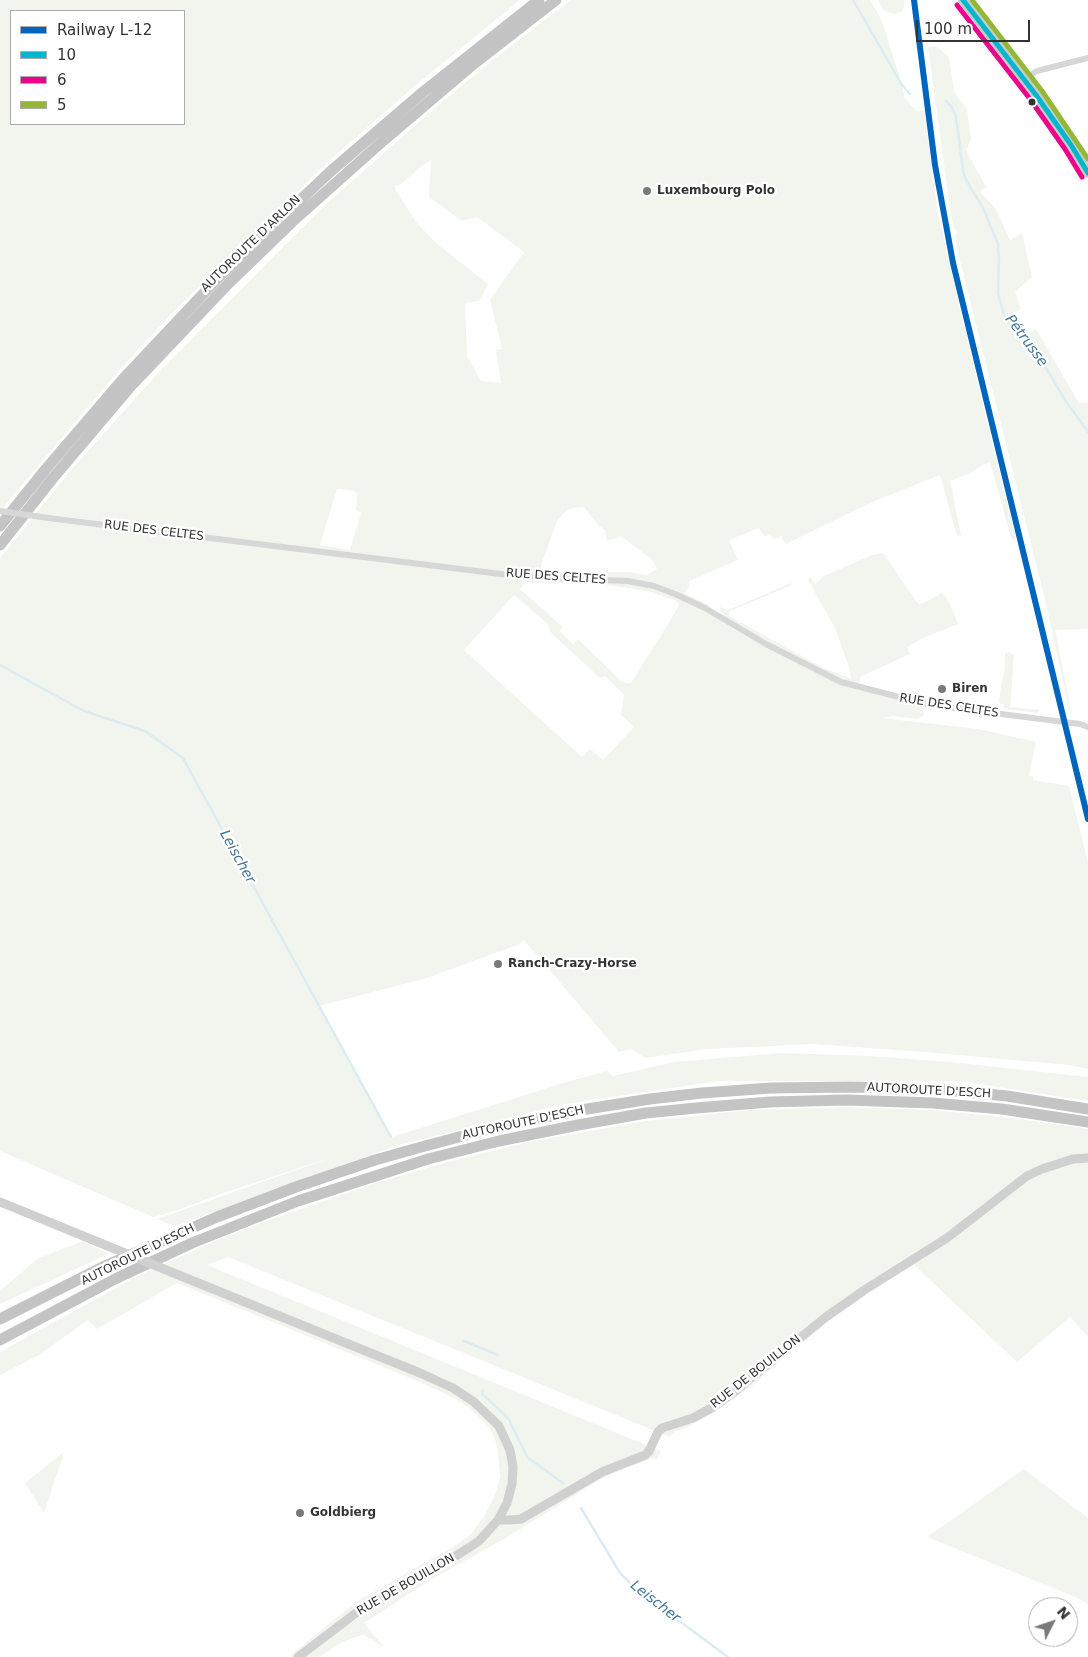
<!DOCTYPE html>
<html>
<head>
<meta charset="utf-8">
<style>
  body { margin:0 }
  #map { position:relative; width:1088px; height:1657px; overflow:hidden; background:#fff; font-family:"DejaVu Sans",sans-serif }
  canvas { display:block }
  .legend { position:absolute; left:10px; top:10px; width:175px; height:115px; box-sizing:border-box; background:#fff; border:1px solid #adadad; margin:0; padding:6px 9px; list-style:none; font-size:15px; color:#333 }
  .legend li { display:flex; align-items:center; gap:10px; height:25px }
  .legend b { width:25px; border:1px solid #adadad }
  .north { position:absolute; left:1028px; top:1597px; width:50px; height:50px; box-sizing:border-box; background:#fff; border:1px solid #adadad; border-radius:50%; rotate:49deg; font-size:14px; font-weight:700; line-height:20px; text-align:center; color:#333 }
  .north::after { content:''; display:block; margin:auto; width:18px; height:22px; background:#7a7a7a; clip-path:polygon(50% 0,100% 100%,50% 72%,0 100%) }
  .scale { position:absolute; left:916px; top:20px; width:114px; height:22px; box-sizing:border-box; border:2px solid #333; border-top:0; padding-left:6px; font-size:15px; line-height:18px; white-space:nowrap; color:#333; -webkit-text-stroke:4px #fff; paint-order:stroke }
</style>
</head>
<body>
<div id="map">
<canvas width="1088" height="1657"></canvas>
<ul class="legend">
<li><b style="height:6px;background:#0065bd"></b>Railway L-12</li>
<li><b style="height:6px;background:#00b7ce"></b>10</li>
<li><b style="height:6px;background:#ed028c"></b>6</li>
<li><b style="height:6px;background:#95b738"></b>5</li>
</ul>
<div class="north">N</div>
<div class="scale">100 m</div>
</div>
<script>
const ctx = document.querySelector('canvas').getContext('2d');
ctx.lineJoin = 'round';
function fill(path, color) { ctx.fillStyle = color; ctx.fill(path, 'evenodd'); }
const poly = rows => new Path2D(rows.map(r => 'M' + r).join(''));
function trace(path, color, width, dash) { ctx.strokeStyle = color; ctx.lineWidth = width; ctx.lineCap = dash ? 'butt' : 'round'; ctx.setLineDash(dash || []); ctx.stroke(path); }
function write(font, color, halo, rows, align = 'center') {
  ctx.font = font + ' "DejaVu Sans",sans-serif'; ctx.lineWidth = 5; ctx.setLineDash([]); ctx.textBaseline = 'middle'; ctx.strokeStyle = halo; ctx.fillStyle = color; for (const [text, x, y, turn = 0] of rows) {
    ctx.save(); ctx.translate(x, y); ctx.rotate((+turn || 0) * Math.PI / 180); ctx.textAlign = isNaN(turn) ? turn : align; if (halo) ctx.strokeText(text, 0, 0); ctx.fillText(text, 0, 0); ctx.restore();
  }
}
fill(poly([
  [0,0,520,0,417,84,331,159,177,308,115,375,0,511],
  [11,11,184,11,184,124,11,124],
  [571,0,870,0,882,21,902,85,905,99,917,111,924,110,938,214,981,398,1016,539,1013,540,1011,537,990,462,982,465,971,473,950,481,961,535,957,536,940,475,870,503,786,544,781,536,774,540,770,534,765,537,759,528,729,540,738,560,689,581,689,587,684,593,710,606,705,608,722,618,723,613,720,611,720,607,728,610,791,583,792,585,730,611,729,616,822,667,851,679,850,670,835,628,808,580,810,577,815,584,824,576,872,555,883,553,919,605,942,593,948,600,958,624,925,637,907,647,910,654,860,677,860,681,857,687,930,705,923,709,924,715,918,719,893,716,882,718,978,729,1036,742,1029,775,1033,777,1033,780,1069,786,1088,862,1088,1069,1070,1065,925,1052,813,1044,707,1049,645,1058,631,1049,619,1052,524,940,520,944,427,978,319,1006,392,1137,560,1084,607,1071,613,1076,674,1062,782,1053,869,1056,950,1062,1088,1077,1088,1101,960,1081,718,1081,565,1104,398,1145,175,1226,157,1219,336,1156,220,1194,175,1211,153,1217,0,1151,0,558,71,470,159,372,324,206,436,107,494,59],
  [431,160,429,197,462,221,477,217,524,252,490,300,502,349,496,350,501,383,481,381,467,356,465,303,479,301,488,284,436,243,416,222,395,189,395,186,400,185,417,170],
  [337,489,352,490,356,492,357,495,356,510,361,513,350,550,320,545],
  [584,507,598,525,605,530,607,541,621,536,652,560,657,569,646,575,629,572,579,572,578,574,551,573,553,577,543,577,541,565,557,521,568,509],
  [525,582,606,585,629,588,652,592,677,601,679,604,676,611,631,683,626,683,621,681,578,639,573,644,560,631,563,627,520,589],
  [514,595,548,624,551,633,600,678,605,676,624,695,621,715,634,727,603,760,590,749,582,757,464,650],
  [878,0,904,0,904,8,902,11,895,14,884,11],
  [936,46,949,57,954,92,967,109,971,140,966,150,986,187,980,192,996,209,1010,241,1022,233,1032,277,1015,292,1021,309,1005,318,1020,337,1036,329,1079,403,1088,403,1088,629,1055,630,1070,705,1071,717,1045,599,960,261,955,236,958,233,957,230,954,228,951,215,928,47],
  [1009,652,1014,655,1010,707,1039,710,1038,713,1004,709,1004,704,1001,704,999,701,1002,680,1005,669,1005,653],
  [846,1107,932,1110,1012,1118,1088,1129,1088,1337,1070,1317,1017,1362,914,1265,850,1304,832,1317,775,1364,776,1366,765,1373,753,1385,715,1412,684,1429,675,1431,670,1437,228,1257,207,1265,661,1451,657,1460,653,1458,606,1476,509,1536,429,1581,364,1623,384,1647,364,1635,355,1637,339,1644,319,1657,293,1657,291,1655,356,1602,458,1544,471,1534,485,1515,495,1495,500,1477,498,1451,495,1439,490,1428,470,1408,450,1396,415,1380,177,1283,97,1329,88,1320,39,1355,0,1375,0,1352,132,1279,215,1241,258,1224,373,1184,451,1161,529,1142,646,1121,750,1110],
  [83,1241,108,1254,0,1304,0,1291,37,1259],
  [64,1452,44,1513,25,1483],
  [1024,1469,1088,1518,1088,1604,1073,1596,927,1537]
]), '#f1f5ed');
trace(poly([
  [853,0,902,85,910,94],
  [946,101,951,106,956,116,963,171,966,180,983,208,998,244,999,258,998,294,1005,318,1020,337,1043,363,1067,403,1088,432],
  [0,665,84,711,145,731,183,758,391,1137],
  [464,1341,498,1355],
  [483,1390,482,1394,504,1414,509,1420,527,1457,563,1483],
  [581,1508,620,1573,637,1590,728,1657]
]), '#ddebf3', 2.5);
trace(poly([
  [1024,79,1037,71,1088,58],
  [48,518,525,577,628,581,654,586,675,594,705,608,766,644,841,682,930,705,1080,724,1088,727]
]), '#d7d7d7', 6);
trace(poly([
  [0,1202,98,1242],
  [176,1274,420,1373,453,1388,474,1402,499,1426,510,1450,513,1467,512,1484,507,1503,498,1520,479,1541,459,1554,356,1613,298,1657],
  [498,1520,510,1520,521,1519,602,1472,645,1455,649,1451,658,1432,662,1428,693,1418,713,1407,734,1392,826,1317,866,1289,947,1238,1027,1176,1042,1169,1073,1159,1088,1158]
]), '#d0d0d0', 9);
trace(poly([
  [963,0,1036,95,1071,145,1088,173]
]), '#cacaca', 10);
trace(poly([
  [0,526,45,470,123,379,220,276,331,171,423,92,539,0],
  [0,545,53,478,131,386,228,284,292,222,384,140,470,67,556,0],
  [0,1319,105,1266,217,1217,296,1187,375,1160,425,1146,501,1126,581,1110,650,1099,702,1093,771,1088,849,1087,935,1089,1007,1096,1088,1109],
  [0,1340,117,1278,192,1243,298,1201,428,1159,499,1141,578,1125,646,1113,696,1108,770,1102,846,1100,933,1103,1002,1109,1088,1122]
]), '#c4c4c4', 11);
trace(poly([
  [0,511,48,518]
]), '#d7d7d7', 6);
trace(poly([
  [98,1242,176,1274]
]), '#d0d0d0', 9);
trace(poly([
  [963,0,1036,95,1071,145,1088,173]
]), '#00b7ce', 5);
trace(poly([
  [957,5,1030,99,1065,149,1082,177]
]), '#ed028c', 5);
trace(poly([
  [972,0,1042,91,1088,159]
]), '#95b738', 5);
trace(poly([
  [914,0,935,165,953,263,1088,819]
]), '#0065bd', 6);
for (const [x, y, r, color] of [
  [1032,102,4.5,"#333"],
  [647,191,5,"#7a7a7a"],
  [942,689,5,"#7a7a7a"],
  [498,964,5,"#7a7a7a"],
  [300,1513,5,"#7a7a7a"]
]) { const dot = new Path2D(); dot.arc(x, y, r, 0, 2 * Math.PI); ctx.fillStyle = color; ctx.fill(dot); trace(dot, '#fff', 2); }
write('bold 12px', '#333', '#fff', [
  ["Luxembourg Polo",657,191],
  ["Biren",952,689],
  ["Ranch-Crazy-Horse",508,964],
  ["Goldbierg",310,1513]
], 'left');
write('12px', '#333', '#fff', [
  ["AUTOROUTE D'ARLON",251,244,-44],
  ["RUE DES CELTES",154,531,7],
  ["RUE DES CELTES",556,577,4],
  ["RUE DES CELTES",949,706,9],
  ["AUTOROUTE D'ESCH",929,1091,3],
  ["AUTOROUTE D'ESCH",523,1123,-12],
  ["AUTOROUTE D'ESCH",138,1255,-26],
  ["RUE DE BOUILLON",756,1372,-38],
  ["RUE DE BOUILLON",406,1585,-30]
]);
write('italic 14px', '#3f7597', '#fff', [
  ["Pétrusse",1026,341,53],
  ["Leischer",237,857,61],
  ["Leischer",655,1602,38]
]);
</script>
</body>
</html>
